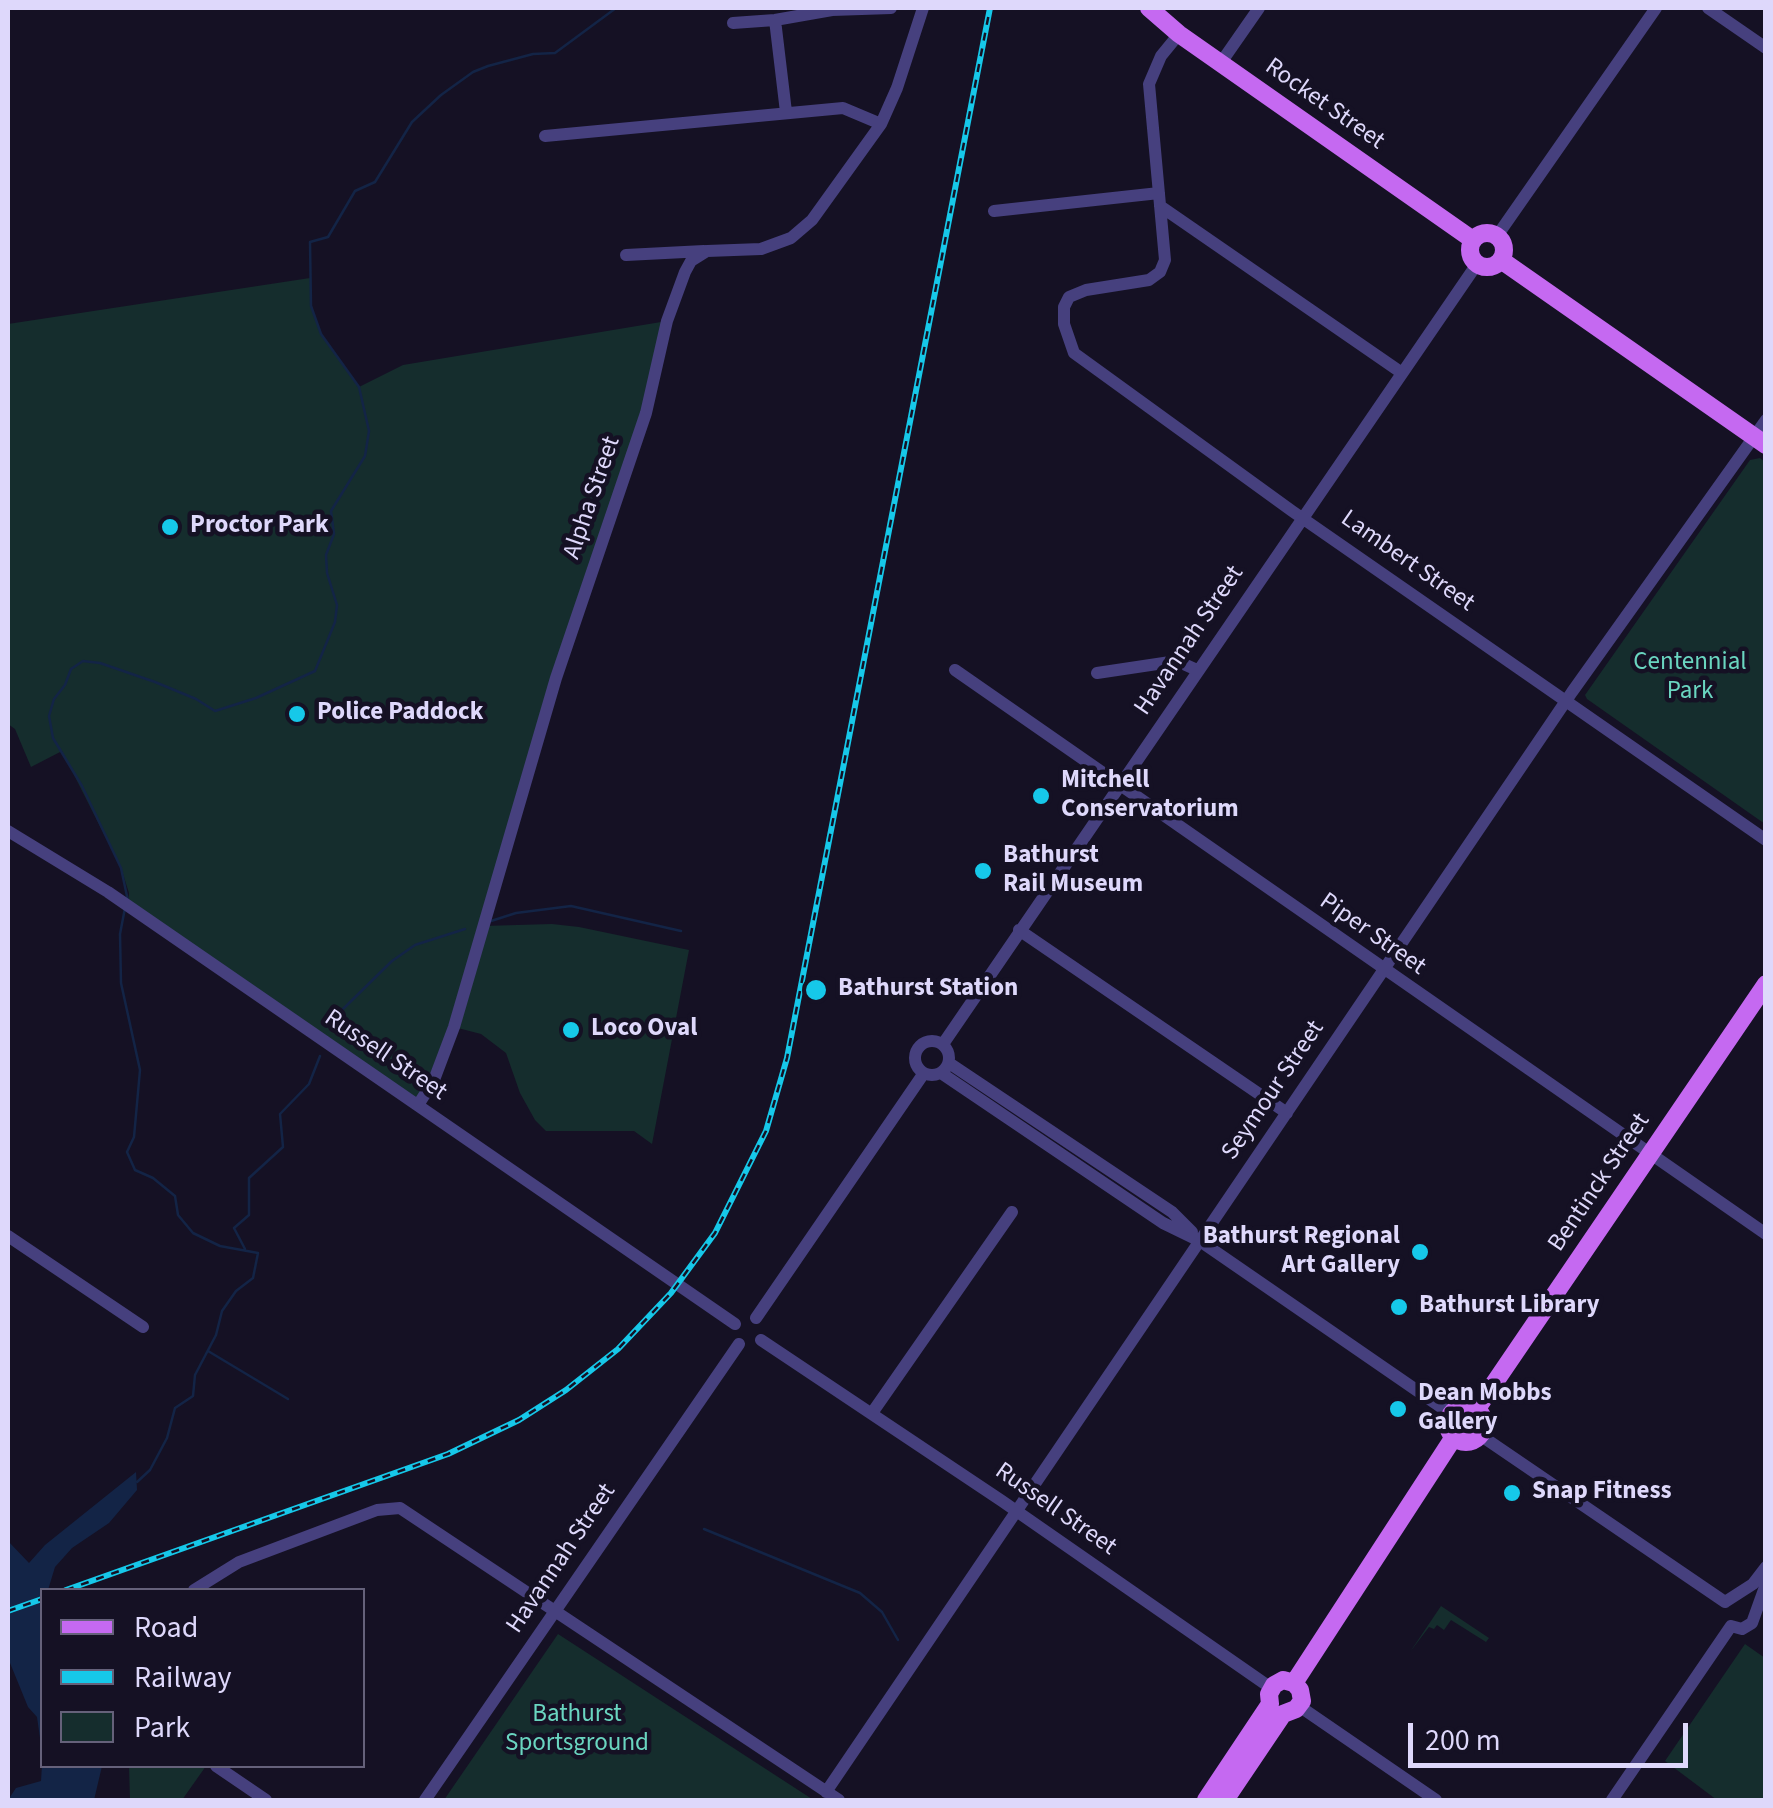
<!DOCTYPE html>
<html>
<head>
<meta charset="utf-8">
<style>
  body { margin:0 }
  #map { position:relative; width:1773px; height:1808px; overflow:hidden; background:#151124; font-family:"Source Sans 3",sans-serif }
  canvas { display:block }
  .frame { position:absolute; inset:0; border:10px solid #ded8fb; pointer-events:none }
  .legend { position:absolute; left:40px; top:1588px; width:325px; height:180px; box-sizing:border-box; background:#151124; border:2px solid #65617a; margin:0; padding:12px 18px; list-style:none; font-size:30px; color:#ded8fb }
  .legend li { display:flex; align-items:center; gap:20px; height:50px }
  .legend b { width:50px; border:2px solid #65617a }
  .scale { position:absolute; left:1408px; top:1723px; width:280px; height:45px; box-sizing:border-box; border:5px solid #ded8fb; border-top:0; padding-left:12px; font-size:30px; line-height:35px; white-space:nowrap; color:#ded8fb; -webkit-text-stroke:8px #151124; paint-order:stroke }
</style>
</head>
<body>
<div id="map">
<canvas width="1773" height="1808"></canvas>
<div class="frame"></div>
<ul class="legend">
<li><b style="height:12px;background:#c569f1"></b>Road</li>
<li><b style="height:12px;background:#16c8e9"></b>Railway</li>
<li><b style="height:28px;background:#152d2d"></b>Park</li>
</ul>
<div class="scale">200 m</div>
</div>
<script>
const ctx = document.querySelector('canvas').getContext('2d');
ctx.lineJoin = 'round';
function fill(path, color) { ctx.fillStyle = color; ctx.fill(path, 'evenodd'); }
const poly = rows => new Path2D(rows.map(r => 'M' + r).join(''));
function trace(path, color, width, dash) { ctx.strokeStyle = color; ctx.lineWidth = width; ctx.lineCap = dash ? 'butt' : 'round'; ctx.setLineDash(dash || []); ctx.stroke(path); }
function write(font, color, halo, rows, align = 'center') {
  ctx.font = font + ' "Source Sans 3",sans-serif'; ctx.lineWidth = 9; ctx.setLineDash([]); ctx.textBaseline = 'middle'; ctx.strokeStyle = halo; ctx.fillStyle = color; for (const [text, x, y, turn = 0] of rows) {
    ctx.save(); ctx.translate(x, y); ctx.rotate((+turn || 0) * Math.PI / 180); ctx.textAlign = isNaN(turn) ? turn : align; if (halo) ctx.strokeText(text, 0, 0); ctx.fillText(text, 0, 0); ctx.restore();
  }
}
fill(poly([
  [310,278,312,306,321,334,359,387,403,365,667,321,646,413,483,926,552,924,579,927,689,950,652,1144,634,1131,546,1131,535,1120,520,1093,506,1053,481,1034,454,1027,418,1105,128,903,129,893,121,868,62,751,31,767,15,729,8,724,8,324],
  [1760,458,1766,463,1765,824,1587,699,1585,695,1750,460],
  [1441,1606,1489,1638,1486,1642,1451,1620,1444,1630,1437,1625,1434,1629,1429,1627,1410,1652],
  [558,1634,812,1799,814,1800,444,1800],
  [1745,1644,1765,1658,1765,1800,1717,1800,1665,1761],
  [129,1766,206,1766,182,1800,130,1800]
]), '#152d2d');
fill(poly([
  [136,1472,137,1490,109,1523,72,1548,55,1567,48,1590,42,1590,42,1752,37,1717,28,1707,8,1658,8,1541,29,1563,45,1545],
  [42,1765,102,1766,94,1800,8,1800,16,1788,41,1781]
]), '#132446');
trace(poly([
  [128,901,121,868,82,786,53,738,49,716,54,699,65,685,71,669,83,661,100,663,155,682,196,699,215,711,256,698,315,671,335,622,337,605,327,573,326,555,334,534,331,511,365,456,369,431,359,387,321,334,311,306,310,242,328,237,355,191,375,182,412,122,441,95,473,72,488,66,533,54,555,53,616,8],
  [125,908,120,934,121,983,140,1070,134,1137,127,1152,135,1170,153,1178,175,1196,178,1215,193,1233,220,1246,258,1253,253,1278,236,1291,222,1311,216,1335,195,1375,193,1396,175,1408,167,1438,150,1470,137,1482],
  [491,921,516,913,571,906,681,931],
  [331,1030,343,1009,392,961,415,945,465,929],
  [245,1249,234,1228,249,1215,249,1178,283,1147,280,1114,309,1084,320,1056],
  [208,1351,288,1399],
  [704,1529,860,1593,882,1612,898,1640]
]), '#132446', 2.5);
trace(poly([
  [1708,8,1766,48],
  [775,20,786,112],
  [733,23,775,20,832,10,891,8],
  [1179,34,1161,56,1149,84,1165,260,1160,272,1149,280,1086,290,1069,297,1064,307,1064,324,1074,353,1292,511,1766,840],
  [1220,64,1259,8],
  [545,136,843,108,881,124],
  [1160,206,1402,373],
  [994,211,1159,193],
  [1497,236,1656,8],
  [626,255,704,251],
  [955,670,1766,1234],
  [1097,673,1177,661,1197,670],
  [8,831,108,892,735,1324],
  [1019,930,1287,1113],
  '915 1058a17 17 0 1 1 34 0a17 17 0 1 1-34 0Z',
  [943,1044,1477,264],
  [949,1063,1172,1212,1192,1232],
  [941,1073,1163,1223,1200,1241,1451,1414],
  [418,1105,434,1080,454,1027,556,678,646,413,667,321,685,272,691,261,707,251,761,249,791,238,812,220,881,124,897,88,923,8],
  [8,1236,143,1327],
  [756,1318,924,1073],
  [761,1340,1002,1501,1271,1688],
  [872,1413,1012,1212],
  [1480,1435,1725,1602],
  [194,1590,239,1562,377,1510,400,1508,839,1800],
  [1725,1602,1753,1584,1766,1567],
  [1731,1626,1742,1629,1752,1623,1766,1584],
  [1299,1706,1436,1800],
  [216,1766,266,1800],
  [826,1792,1572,692,1766,420],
  [425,1800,739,1344],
  [1612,1800,1731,1626]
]), '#46407e', 12);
trace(poly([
  [1149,8,1179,34,1473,240],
  '1470 250a17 17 0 1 1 34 0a17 17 0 1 1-34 0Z',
  [1501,260,1766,445],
  '1448 1424a18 18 0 1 1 36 0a18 18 0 1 1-36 0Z',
  [1476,1410,1766,984],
  [1294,1683,1454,1437],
  [1270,1704,1269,1694,1274,1685,1283,1680,1294,1683],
  [1283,1714,1296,1709,1302,1701,1300,1690,1294,1683],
  [1206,1800,1270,1704],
  [1225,1800,1283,1714]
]), '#c569f1', 18);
const rail = poly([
  [66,1590,448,1454,519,1420,566,1390,618,1349,671,1293,715,1233,766,1131,787,1058,990,8],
  [8,1611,42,1599]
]);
trace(rail, '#16c8e9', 6);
trace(rail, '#151124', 2.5, [8]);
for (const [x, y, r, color] of [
  [170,527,10,"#16c8e9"],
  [297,714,10,"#16c8e9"],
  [1041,796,10,"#16c8e9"],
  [983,871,10,"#16c8e9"],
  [816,990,12,"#16c8e9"],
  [571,1030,10,"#16c8e9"],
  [1420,1252,10,"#16c8e9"],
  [1399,1307,10,"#16c8e9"],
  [1398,1409,10,"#16c8e9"],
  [1512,1493,10,"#16c8e9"]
]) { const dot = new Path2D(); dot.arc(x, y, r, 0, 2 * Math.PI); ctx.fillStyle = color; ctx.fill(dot); trace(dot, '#151124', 4); }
write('25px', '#ded8fb', '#151124', [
  ["Rocket Street",1324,105,35],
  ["Alpha Street",593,498,-71],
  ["Lambert Street",1407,562,35],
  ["Havannah Street",1190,641,-56],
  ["Piper Street",1372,935,35],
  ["Russell Street",385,1056,34],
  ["Seymour Street",1274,1091,-56],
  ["Bentinck Street",1600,1183,-56],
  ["Russell Street",1055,1510,35],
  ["Havannah Street",562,1559,-56]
]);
write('bold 25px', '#ded8fb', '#151124', [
  ["Proctor Park",190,527],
  ["Police Paddock",317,714],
  ["Mitchell",1061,782],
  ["Conservatorium",1061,811],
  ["Bathurst",1003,857],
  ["Rail Museum",1003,886],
  ["Bathurst Station",838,990],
  ["Loco Oval",591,1030],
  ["Bathurst Regional",1400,1238,"right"],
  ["Art Gallery",1400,1267,"right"],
  ["Bathurst Library",1419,1307],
  ["Dean Mobbs",1418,1395],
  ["Gallery",1418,1424],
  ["Snap Fitness",1532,1493]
], 'left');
write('25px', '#6ad5c0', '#151124', [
  ["Centennial",1690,664],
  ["Park",1690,693],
  ["Bathurst",577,1716],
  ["Sportsground",577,1745]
]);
</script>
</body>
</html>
